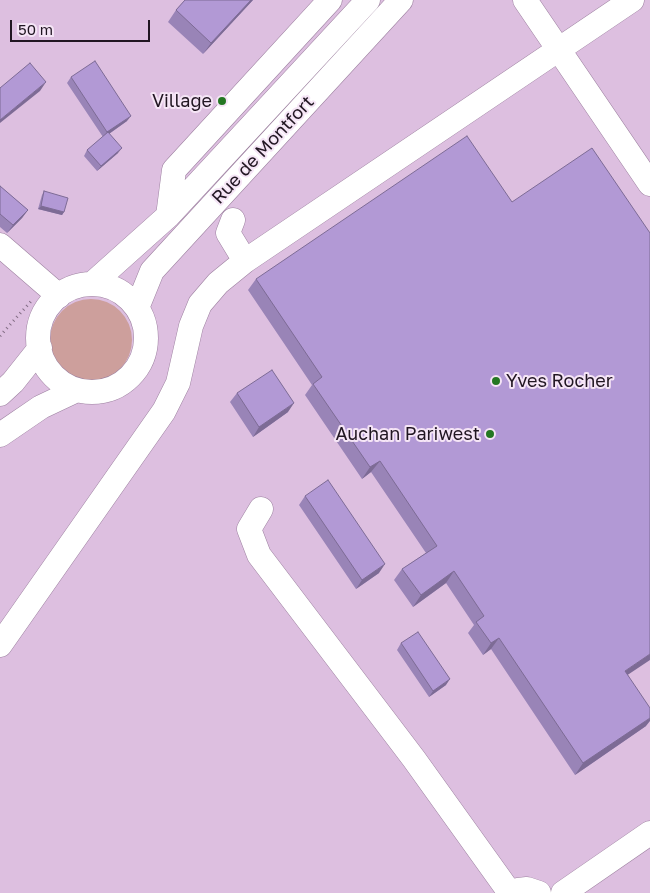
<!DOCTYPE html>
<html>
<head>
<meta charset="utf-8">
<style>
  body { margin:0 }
  #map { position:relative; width:650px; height:893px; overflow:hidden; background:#ddbfe0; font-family:"Golos Text",sans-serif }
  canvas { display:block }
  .scale { position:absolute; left:10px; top:20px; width:140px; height:22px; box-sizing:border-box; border:2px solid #211622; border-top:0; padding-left:6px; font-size:15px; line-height:18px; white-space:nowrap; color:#211622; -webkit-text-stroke:4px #f5e5f6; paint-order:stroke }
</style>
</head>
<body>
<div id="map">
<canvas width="650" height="893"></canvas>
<div class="scale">50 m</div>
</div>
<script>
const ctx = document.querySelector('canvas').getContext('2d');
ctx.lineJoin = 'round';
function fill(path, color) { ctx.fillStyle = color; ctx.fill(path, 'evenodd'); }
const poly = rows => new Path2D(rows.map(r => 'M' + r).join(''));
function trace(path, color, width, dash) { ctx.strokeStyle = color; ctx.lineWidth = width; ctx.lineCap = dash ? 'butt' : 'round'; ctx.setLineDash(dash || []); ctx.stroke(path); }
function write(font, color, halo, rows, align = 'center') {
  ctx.font = font + ' "Golos Text",sans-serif'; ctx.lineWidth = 4; ctx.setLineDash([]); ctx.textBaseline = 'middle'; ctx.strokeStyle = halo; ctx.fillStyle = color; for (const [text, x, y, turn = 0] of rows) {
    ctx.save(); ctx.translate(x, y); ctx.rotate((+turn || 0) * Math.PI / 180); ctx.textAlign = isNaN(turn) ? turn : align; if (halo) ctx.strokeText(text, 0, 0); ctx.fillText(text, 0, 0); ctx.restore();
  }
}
fill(poly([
  '50 340a41 41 0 1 1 82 0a41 41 0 1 1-82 0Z'
]), '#cd9f9c');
const minor = poly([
  [525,0,650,184],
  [168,216,174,170,330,0],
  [233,220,228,233,245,261],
  [0,245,59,296],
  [92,284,168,216,368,0],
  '38 338a54 54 0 1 1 108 0a54 54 0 1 1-108 0Z',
  [137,308,152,271,401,0],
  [0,394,13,382,40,348],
  [0,435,41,407,77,390],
  [261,509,249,529,259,555,414,759,510,893],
  [0,645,164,411,178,383,191,326,200,304,218,283,245,261,632,0],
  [512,893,518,890,527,889,539,893],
  [563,893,650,833]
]);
trace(minor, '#9d81a0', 25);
trace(poly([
  [0,336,33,299]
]), '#826d84', 3, [1, 4]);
trace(minor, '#fff', 24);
fill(poly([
  [185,0,253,0,203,54,168,22,176,10],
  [71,77,127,121,109,134,118,153,97,171,84,156,87,150,103,137,67,83],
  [0,186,28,210,22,218,7,233,0,227],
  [44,191,64,212,62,215,38,209,42,195],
  [256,279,628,675,646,726,575,775,491,649,483,655,468,633,474,625,446,583,413,607,394,580,402,569,426,553,371,472,362,479,305,395,312,385,248,290],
  [237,393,288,412,253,437,230,402],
  [305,496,379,573,356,589,299,505],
  [401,643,446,685,429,697,397,650]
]), '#9984b7');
fill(poly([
  [251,0,253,0,203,54,211,43],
  [46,82,40,91,0,123,0,120],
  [131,116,127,121,103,138,107,132],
  [122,148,118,153,97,171,101,166],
  [41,206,64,212,62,215,38,209],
  [28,210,22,218,7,233,13,225],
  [294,403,288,412,253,437,259,427],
  [380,461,371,472,362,479,370,467],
  [385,564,379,573,356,589,362,580],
  [454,571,446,583,413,607,421,595],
  [499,638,491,649,483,655,491,643],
  [650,654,650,660,617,682,625,671],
  [450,679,446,685,429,697,433,691],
  [650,718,650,721,646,726,575,775,583,763]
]), '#7d6b95');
const building = poly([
  [185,0,251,0,211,43,176,10,185,0],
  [95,61,131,116,107,132,71,77,95,61],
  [30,63,46,82,0,120,0,88,30,63],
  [108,132,122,148,101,166,87,150,108,132],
  [467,136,512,202,592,148,650,233,650,654,625,671,650,708,650,718,583,763,499,638,491,643,476,622,484,616,454,571,421,595,402,569,437,546,380,461,370,467,313,384,322,377,256,279,467,136],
  [0,186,28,210,13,225,0,214,0,186],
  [44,191,68,198,64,212,41,206,44,191],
  [272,370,294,403,259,427,237,393,272,370],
  [328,480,385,564,362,580,305,496,328,480],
  [418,632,450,679,433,691,401,643,418,632]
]);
fill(building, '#b299d5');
trace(building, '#7d6b95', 1);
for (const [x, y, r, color] of [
  [222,101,5,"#247722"],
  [496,381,5,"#247722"],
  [490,434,5,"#247722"]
]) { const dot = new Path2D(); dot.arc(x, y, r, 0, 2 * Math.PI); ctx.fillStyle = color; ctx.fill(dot); trace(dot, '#f5e5f6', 2); }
write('18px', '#211622', '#f5e5f6', [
  ["Village",212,101],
  ["Yves Rocher",506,381,"left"],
  ["Auchan Pariwest",480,434]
], 'right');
write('18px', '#211622', '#f5e5f6', [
  ["Rue de Montfort",263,150,-47]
]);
</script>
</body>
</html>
